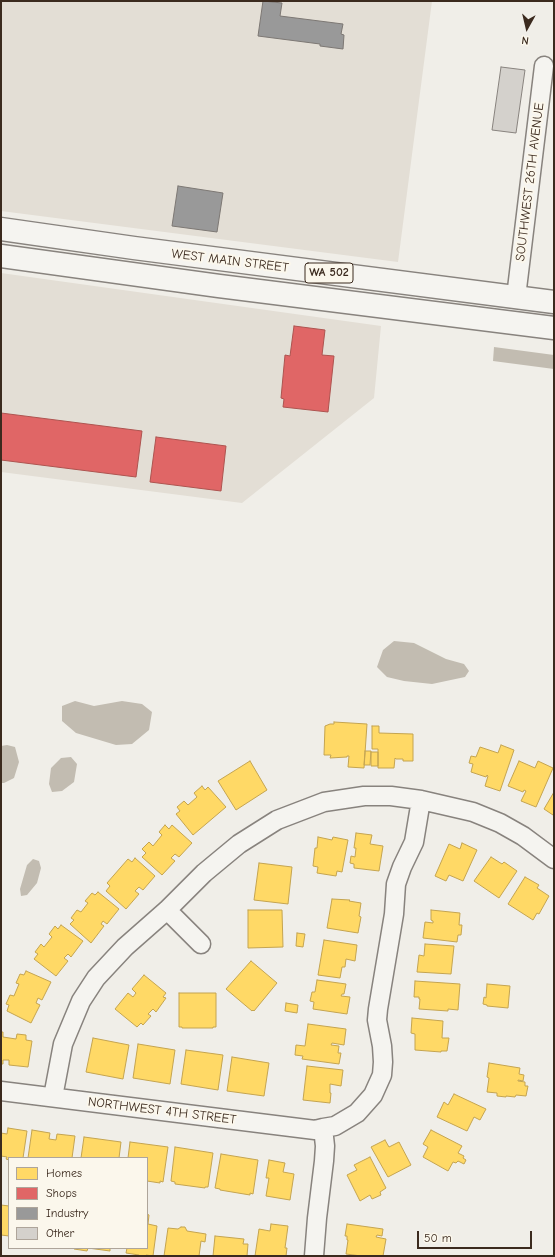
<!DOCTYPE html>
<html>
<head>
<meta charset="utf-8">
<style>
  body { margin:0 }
  #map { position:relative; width:555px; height:1257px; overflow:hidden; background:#f0eee8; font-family:"Comic Neue",sans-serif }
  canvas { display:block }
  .frame { position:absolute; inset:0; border:2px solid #3b2a1e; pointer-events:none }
  .legend { position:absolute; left:8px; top:1157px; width:140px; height:92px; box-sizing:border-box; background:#fbf7ec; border:1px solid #aea59a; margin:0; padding:5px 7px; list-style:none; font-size:12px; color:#3b2a1e }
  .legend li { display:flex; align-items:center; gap:8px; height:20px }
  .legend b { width:20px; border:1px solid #aea59a }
  .north { position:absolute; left:507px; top:8px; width:40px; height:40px; -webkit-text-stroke:3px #fbf7ec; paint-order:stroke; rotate:188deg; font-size:11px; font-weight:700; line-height:16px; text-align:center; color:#3b2a1e }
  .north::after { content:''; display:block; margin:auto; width:14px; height:18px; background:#3b2a1e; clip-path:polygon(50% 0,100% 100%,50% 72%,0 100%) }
  .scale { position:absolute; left:417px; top:1231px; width:115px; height:18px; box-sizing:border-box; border:2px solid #3b2a1e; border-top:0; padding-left:5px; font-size:12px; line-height:14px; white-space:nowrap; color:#3b2a1e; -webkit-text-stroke:3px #fbf7ec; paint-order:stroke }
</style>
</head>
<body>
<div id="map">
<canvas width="555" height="1257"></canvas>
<div class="frame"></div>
<ul class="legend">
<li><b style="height:11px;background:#ffd966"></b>Homes</li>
<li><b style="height:11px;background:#e06666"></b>Shops</li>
<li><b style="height:11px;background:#999"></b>Industry</li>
<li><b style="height:11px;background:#d4d1cc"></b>Other</li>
</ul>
<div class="north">N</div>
<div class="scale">50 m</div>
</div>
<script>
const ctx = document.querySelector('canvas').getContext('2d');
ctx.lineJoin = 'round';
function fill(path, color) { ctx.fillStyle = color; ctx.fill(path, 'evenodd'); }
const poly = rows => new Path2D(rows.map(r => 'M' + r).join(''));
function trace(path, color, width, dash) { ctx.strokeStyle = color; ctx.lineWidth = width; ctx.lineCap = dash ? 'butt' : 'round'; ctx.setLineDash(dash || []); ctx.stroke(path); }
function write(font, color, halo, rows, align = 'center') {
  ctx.font = font + ' "Comic Neue",sans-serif'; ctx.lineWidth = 4; ctx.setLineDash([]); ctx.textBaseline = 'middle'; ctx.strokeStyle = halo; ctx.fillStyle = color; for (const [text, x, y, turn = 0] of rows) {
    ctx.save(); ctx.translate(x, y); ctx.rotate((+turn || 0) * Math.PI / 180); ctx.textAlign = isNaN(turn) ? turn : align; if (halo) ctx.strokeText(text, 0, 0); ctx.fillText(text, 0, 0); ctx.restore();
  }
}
fill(poly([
  [1,1,432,1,398,262,1,211],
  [1,273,381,326,374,398,242,503,1,472]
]), '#e3ded5');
fill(poly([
  [494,347,554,355,554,369,493,361],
  [394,641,414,643,446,659,464,664,469,671,465,677,432,684,404,681,387,677,377,667,383,650],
  [75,701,94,706,122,701,142,704,152,712,149,730,132,744,116,745,76,733,62,721,62,706],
  [7,745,15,747,19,762,14,778,4,783,1,783,1,746],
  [71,757,77,764,74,782,62,791,52,792,49,784,51,768,61,758],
  [33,859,39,861,41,868,37,883,27,895,21,896,20,889,27,865]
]), '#c2bcb1');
const homes = poly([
  [334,722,367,724,364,768,348,767,349,756,347,756,347,757,330,758,331,755,324,755,325,726,330,724,334,724,334,722],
  [372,726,379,726,379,733,413,734,413,761,403,761,403,759,396,759,395,758,394,768,378,768,378,749,372,749,372,726],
  [501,745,514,750,500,791,485,786,488,776,487,775,486,777,471,772,473,764,469,763,471,756,476,757,480,747,498,753,501,745],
  [365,751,371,751,370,765,364,765,365,751],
  [371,752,378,752,378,766,371,766,371,752],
  [250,761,267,790,236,810,218,781,250,761],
  [519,761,535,768,538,761,553,768,536,807,521,801,526,791,524,790,523,792,508,786,519,761],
  [202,786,205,790,208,787,226,807,193,835,176,814,180,811,177,807,184,801,188,805,197,797,194,793,202,786],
  [554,792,554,813,553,815,544,809,554,792],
  [165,825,169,829,172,825,192,843,179,857,175,854,171,858,175,861,162,875,142,857,146,853,142,849,149,842,153,846,162,835,159,832,165,825],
  [356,833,372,835,370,844,383,846,379,871,354,868,354,864,350,863,351,856,355,857,356,848,354,848,356,833],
  [318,837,332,840,333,837,348,840,342,872,337,871,336,876,317,873,318,867,313,866,315,848,317,848,318,837],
  [462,843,477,850,463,881,449,875,446,881,435,876,449,844,460,849,462,843],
  [491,857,502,864,504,862,517,871,499,898,474,881,491,857],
  [135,858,155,876,143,890,139,887,135,891,139,894,126,909,106,891,110,886,107,883,128,859,132,862,135,858],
  [259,863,292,867,288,904,254,900,259,863],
  [525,877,539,885,537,888,549,896,539,914,537,913,533,920,508,904,525,877],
  [98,892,119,909,107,924,103,921,101,924,104,926,91,943,70,924,74,920,71,918,77,910,81,912,88,903,85,901,92,893,95,895,98,892],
  [332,899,350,900,349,901,361,903,359,916,361,917,358,933,327,928,332,899],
  [248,910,282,910,283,947,248,948,248,910],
  [431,910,460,913,459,925,462,925,461,935,458,935,457,942,423,938,425,922,433,923,433,921,431,920,431,910],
  [61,925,83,941,71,957,68,954,64,958,68,961,56,976,34,959,38,954,35,952,41,944,44,947,52,937,49,934,55,926,58,929,61,925],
  [297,933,305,934,303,947,296,946,297,933],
  [324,940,357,945,355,961,346,959,345,967,342,967,340,978,318,975,324,940],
  [425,944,454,946,451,974,417,972,419,955,424,956,425,944],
  [251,961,277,983,254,1011,253,1010,252,1011,226,989,251,961],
  [26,971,51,982,42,1000,38,998,36,1003,40,1005,31,1023,7,1011,9,1005,6,1004,10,995,14,996,19,984,16,983,20,974,24,975,26,971],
  [144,975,166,993,163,997,166,998,156,1012,153,1009,148,1014,151,1016,143,1025,141,1023,137,1027,115,1009,128,993,133,997,136,993,132,989,144,975],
  [317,980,346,984,344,994,342,994,341,996,350,997,347,1014,313,1009,314,1002,310,1001,312,992,315,992,317,980],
  [415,981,460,984,458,1010,448,1009,448,1011,419,1009,420,999,419,999,419,997,414,997,415,981],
  [487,984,510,986,508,1008,487,1006,487,1005,483,1004,484,997,486,998,487,984],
  [179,993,216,993,216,1027,213,1027,213,1028,182,1028,182,1027,179,1027,179,993],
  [286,1003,298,1005,297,1013,285,1011,286,1003],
  [412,1018,443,1021,442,1038,449,1038,447,1051,441,1051,441,1052,415,1050,415,1034,411,1033,412,1018],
  [308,1024,346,1029,344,1045,332,1043,331,1045,339,1046,338,1053,341,1053,339,1064,302,1059,303,1056,295,1055,296,1045,305,1046,308,1024],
  [1,1032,3,1032,3,1037,16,1039,17,1034,26,1035,26,1040,32,1041,28,1067,9,1065,9,1060,3,1060,3,1064,1,1064,1,1032],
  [93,1038,129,1045,123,1079,86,1072,93,1038],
  [138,1044,175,1050,170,1084,133,1078,138,1044],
  [186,1050,223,1055,218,1090,181,1084,186,1050],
  [232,1057,269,1063,264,1096,227,1091,232,1057],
  [489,1063,520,1068,519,1074,524,1075,523,1081,518,1080,518,1081,525,1082,525,1086,528,1086,526,1096,516,1095,515,1097,506,1096,506,1097,497,1096,497,1093,487,1092,489,1078,487,1077,489,1063],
  [307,1066,343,1070,341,1086,330,1084,330,1093,331,1093,330,1103,303,1100,307,1066],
  [454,1094,486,1109,480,1120,474,1117,467,1131,437,1117,444,1102,448,1105,454,1094],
  [8,1128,27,1131,23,1158,9,1158,9,1160,6,1159,7,1157,1,1156,1,1133,7,1134,8,1128],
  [32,1130,50,1133,49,1139,56,1140,57,1134,75,1136,72,1158,28,1158,32,1130],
  [431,1130,462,1146,458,1153,464,1156,463,1158,466,1160,464,1164,458,1161,456,1163,453,1162,448,1171,423,1157,428,1147,423,1144,431,1130],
  [84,1137,121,1142,119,1158,81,1158,84,1137],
  [385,1140,389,1147,399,1142,411,1165,388,1177,371,1147,385,1140],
  [130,1142,168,1147,163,1182,160,1181,160,1183,147,1181,147,1158,128,1158,130,1142],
  [175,1147,213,1153,208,1187,205,1187,205,1188,175,1184,175,1182,171,1181,175,1147],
  [221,1154,258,1160,253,1194,250,1193,250,1195,220,1190,220,1189,215,1188,221,1154],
  [370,1157,386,1188,380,1192,381,1195,372,1199,370,1195,360,1201,347,1175,357,1170,354,1165,370,1157],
  [269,1160,285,1163,283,1172,294,1174,290,1200,266,1196,269,1178,266,1178,269,1160],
  [1,1205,9,1206,9,1236,1,1235,1,1205],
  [147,1214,149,1215,148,1224,157,1226,153,1256,146,1255,145,1256,139,1256,139,1255,126,1253,127,1248,147,1248,147,1214],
  [271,1224,288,1226,285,1248,287,1248,286,1256,255,1256,259,1229,270,1231,271,1224],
  [347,1224,383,1229,382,1236,377,1235,376,1237,386,1239,383,1256,361,1256,346,1254,348,1240,347,1240,347,1236,345,1236,347,1224],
  [181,1227,185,1227,187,1231,206,1234,205,1242,201,1241,199,1256,164,1256,168,1228,178,1229,181,1227],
  [215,1236,244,1239,243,1244,248,1244,247,1256,213,1256,215,1236],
  [74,1248,110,1248,110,1251,88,1248,87,1251,74,1249,74,1248]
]);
fill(homes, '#ffd966');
trace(homes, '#c4a450', 1);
const shops = poly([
  [294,326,325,330,322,355,334,356,328,412,283,407,284,399,281,398,285,355,290,356,294,326],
  [1,413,142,431,136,477,1,460,1,413],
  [156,437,226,446,221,491,150,482,156,437]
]);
fill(shops, '#e06666');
trace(shops, '#ae5450', 1);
const industry = poly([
  [263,1,282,3,280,16,343,24,341,34,344,35,343,49,320,46,320,44,258,36,263,1],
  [178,186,223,193,217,232,172,226,178,186]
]);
fill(industry, '#999');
trace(industry, '#7d7874', 1);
const building = poly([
  [501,67,525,70,516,133,492,130,501,67]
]);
fill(building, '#d4d1cc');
trace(building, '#88837e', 1);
const street = poly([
  [516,297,544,66],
  [167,910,201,944],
  [1,1091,315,1130,323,1128],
  [53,1097,63,1044,81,1001,96,978,125,947,167,910,204,873,239,844,277,820,324,802,364,796,391,796,421,800,473,812,500,823,523,836,554,859],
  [314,1256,317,1218,324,1161,325,1146,323,1128,335,1126,357,1113,373,1095,382,1075,383,1062,382,1046,377,1020,378,1009,394,914,396,884,402,867,414,842,421,800]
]);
const highway = poly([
  [1,229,134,248,554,302],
  [1,256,219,286,554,328]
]);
trace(street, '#88837e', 21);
trace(highway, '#88837e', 25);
trace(street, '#f5f4f0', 18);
trace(highway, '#f5f4f0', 22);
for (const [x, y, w] of [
  [329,273,48]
]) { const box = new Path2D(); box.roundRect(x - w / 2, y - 10, w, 20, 3); ctx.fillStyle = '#fbf7ec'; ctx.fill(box); trace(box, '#3b2a1e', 1); }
write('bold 12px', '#3b2a1e', null, [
  ["WA 502",329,273]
]);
write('13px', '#3b2a1e', '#fbf7ec', [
  ["SOUTHWEST 26TH AVENUE",530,182,-83],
  ["WEST MAIN STREET",230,261,7],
  ["NORTHWEST 4TH STREET",162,1111,7]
]);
</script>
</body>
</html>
